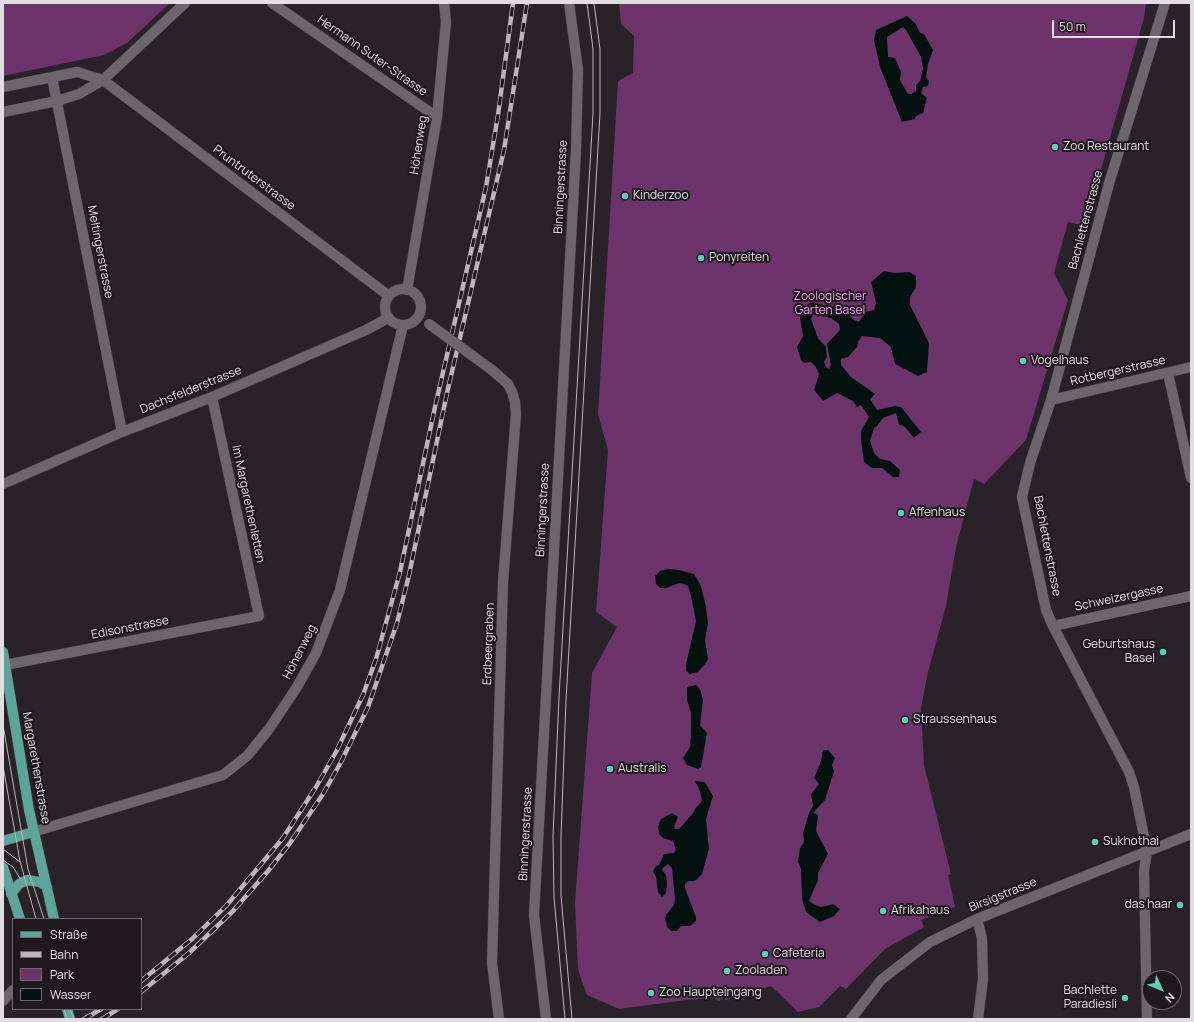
<!DOCTYPE html>
<html>
<head>
<meta charset="utf-8">
<style>
  body { margin:0 }
  #map { position:relative; width:1194px; height:1022px; overflow:hidden; background:#292229; font-family:Manrope,sans-serif }
  canvas { display:block }
  .frame { position:absolute; inset:0; border:4px solid #e2dde2; pointer-events:none }
  .legend { position:absolute; left:12px; top:918px; width:130px; height:92px; box-sizing:border-box; background:#1f191f; border:1px solid #6d676d; margin:0; padding:5px 7px; list-style:none; font-size:12px; color:#e2dde2 }
  .legend li { display:flex; align-items:center; gap:8px; height:20px }
  .legend b { width:20px; border:1px solid #6d676d }
  .north { position:absolute; left:1142px; top:970px; width:40px; height:40px; box-sizing:border-box; background:#1f191f; border:1px solid #6d676d; border-radius:50%; rotate:134deg; font-size:11px; font-weight:700; line-height:16px; text-align:center; color:#e2dde2 }
  .north::after { content:''; display:block; margin:auto; width:14px; height:18px; background:#5eceb8; clip-path:polygon(50% 0,100% 100%,50% 72%,0 100%) }
  .scale { position:absolute; left:1052px; top:20px; width:123px; height:18px; box-sizing:border-box; border:2px solid #e2dde2; border-top:0; padding-left:5px; font-size:12px; line-height:14px; white-space:nowrap; color:#e2dde2; -webkit-text-stroke:3px #1f191f; paint-order:stroke }
</style>
</head>
<body>
<div id="map">
<canvas width="1194" height="1022"></canvas>
<div class="frame"></div>
<ul class="legend">
<li><b style="height:5px;background:#5da59a"></b>Straße</li>
<li><b style="height:5px;background:#bcb6bc"></b>Bahn</li>
<li><b style="height:11px;background:#6c346b"></b>Park</li>
<li><b style="height:11px;background:#03120f"></b>Wasser</li>
</ul>
<div class="north">N</div>
<div class="scale">50 m</div>
</div>
<script>
const ctx = document.querySelector('canvas').getContext('2d');
ctx.lineJoin = 'round';
function fill(path, color) { ctx.fillStyle = color; ctx.fill(path, 'evenodd'); }
const poly = rows => new Path2D(rows.map(r => 'M' + r).join(''));
function trace(path, color, width, dash) { ctx.strokeStyle = color; ctx.lineWidth = width; ctx.lineCap = dash ? 'butt' : 'round'; ctx.setLineDash(dash || []); ctx.stroke(path); }
function write(font, color, halo, rows, align = 'center') {
  ctx.font = font + ' Manrope,sans-serif'; ctx.lineWidth = 4; ctx.setLineDash([]); ctx.textBaseline = 'middle'; ctx.strokeStyle = halo; ctx.fillStyle = color; for (const [text, x, y, turn = 0] of rows) {
    ctx.save(); ctx.translate(x, y); ctx.rotate((+turn || 0) * Math.PI / 180); ctx.textAlign = isNaN(turn) ? turn : align; if (halo) ctx.strokeText(text, 0, 0); ctx.fillText(text, 0, 0); ctx.restore();
  }
}
fill(poly([
  [3,3,170,3,127,43,104,55,3,76],
  [619,3,1146,3,1144,18,1085,226,1068,222,1054,273,1068,300,1026,440,984,484,974,479,956,547,946,606,928,672,921,708,924,765,951,874,948,875,955,907,921,920,924,927,885,949,846,989,840,986,819,1007,798,1012,771,986,726,1000,724,998,719,1001,714,998,686,1000,619,1009,587,995,578,970,575,903,592,673,617,627,596,612,608,450,598,414,618,81,633,73,634,36,621,24]
]), '#6c346b');
fill(poly([
  [907,16,916,24,920,33,924,34,933,50,928,64,926,77,929,81,928,86,923,87,921,93,927,98,923,113,916,116,915,119,902,122,880,67,874,40,876,30],
  [903,27,906,30,921,57,923,69,920,81,916,85,916,91,911,94,908,94,900,80,901,72,895,58,888,57,887,37],
  [884,271,894,273,909,272,916,276,916,287,910,297,910,305,929,343,927,372,918,376,895,364,891,347,880,338,862,336,858,342,857,347,848,357,841,359,841,365,851,377,875,394,870,399,877,410,895,406,901,407,921,432,914,438,904,426,899,425,896,413,883,418,877,426,874,428,870,441,874,453,880,459,890,461,900,470,899,477,893,477,882,468,872,468,864,462,861,440,861,431,869,417,861,405,857,407,853,401,837,393,823,401,814,390,819,374,816,367,811,362,804,363,801,360,797,347,803,336,800,317,808,304,813,302,829,307,838,304,844,306,852,319,859,322,866,312,874,310,876,303,871,282],
  [813,314,831,318,839,324,840,330,827,344,831,365,829,369,826,367,824,361,827,357,826,347,818,338,811,319],
  [668,569,679,570,694,574,701,586,706,607,708,623,705,640,708,659,705,664,698,672,690,674,686,671,686,664,696,621,691,596,688,586,684,584,679,583,666,588,660,588,656,584,655,576,660,571],
  [696,685,700,689,703,700,700,725,707,733,701,767,698,769,687,765,683,758,690,747,691,735,691,713,687,700,687,687],
  [823,750,828,750,835,758,832,765,834,771,825,800,813,813,818,815,816,831,828,854,818,873,818,880,809,901,815,905,822,907,833,904,840,909,834,916,820,922,806,912,802,899,801,869,798,862,800,848,804,842,803,833,809,813,813,806,811,794,819,784,814,778,821,761],
  [695,781,705,782,713,796,706,819,709,849,702,874,695,881,688,881,685,884,685,888,696,917,696,921,690,926,681,926,677,931,671,931,667,927,665,919,666,915,674,905,675,900,672,868,668,864,663,868,662,870,666,875,667,884,666,893,662,897,658,892,656,877,653,871,656,866,659,865,664,854,674,853,676,850,673,841,663,838,659,834,658,827,661,819,672,813,678,817,674,827,675,829,679,829,693,813,695,809,702,801,700,791]
]), '#03120f');
const street = poly([
  [272,3,437,117],
  [52,77,122,432],
  [3,87,77,72,103,80,389,296],
  [3,112,57,101,79,94,103,80,185,3],
  '385 307a18 18 0 1 1 36 0a18 18 0 1 1-36 0Z',
  [407,290,437,117,446,22,444,3],
  [492,370,508,384,512,392,515,402,516,414,503,582,492,963,499,1019],
  [1168,373,1191,478],
  [1051,400,1191,367],
  [3,484,122,432,212,397,366,330,388,318],
  [1053,626,1191,596],
  [5,665,259,616,212,397],
  [33,832,223,775,247,756,269,729,297,687,316,653,340,590,403,325],
  [977,919,982,938,983,979,978,1019],
  [851,1019,881,980,930,942,977,919,1191,834],
  [1147,1019,1144,871,1147,851,1134,787,1129,772,1053,626,1046,610,1022,497,1030,463,1051,400,1110,180,1165,3]
]);
const secondary = poly([
  [3,1001,13,990],
  [546,1019,534,915,576,150,578,70,569,3]
]);
const primary = poly([
  [3,652,29,810,54,919],
  [3,841,33,832],
  [3,867,20,919],
  [11,894,19,884,27,880,40,882,47,887],
  [67,1009,70,1019]
]);
trace(street, '#443e43', 11);
trace(secondary, '#443e43', 11);
trace(primary, '#443e43', 11);
trace(street, '#6d666d', 10);
trace(secondary, '#6d666d', 10);
trace(primary, '#5da59a', 10);
trace(poly([
  [3,725,28,869,44,919],
  [3,766,20,861,36,919],
  [3,849,20,862],
  [3,860,13,867,21,880],
  [64,1009,67,1019],
  [70,1009,74,1019],
  [565,1019,554,897,553,836,559,697,593,113,593,49,587,3],
  [572,1019,561,896,561,836,566,700,600,113,600,49,594,3]
]), '#bcb6bc', 1);
const rail = poly([
  [141,981,192,939,226,906,283,838,316,787,336,752,363,695,376,659,400,572,435,407,486,187,498,115,513,3],
  [141,992,189,953,233,911,268,871,290,843,323,794,341,762,368,707,397,623,409,575,447,393,504,150,527,3],
  [84,1019,101,1009],
  [102,1019,118,1009]
]);
trace(rail, '#bcb6bc', 4.5);
trace(rail, '#1f191f', 3, [9]);
const streetBridge = poly([
  [429,324,492,370]
]);
trace(streetBridge, '#443e43', 11, []);
trace(streetBridge, '#6d666d', 10);
for (const [x, y, r, color] of [
  [1055,147,4,"#5eceb8"],
  [625,196,4,"#5eceb8"],
  [701,258,4,"#5eceb8"],
  [1023,361,4,"#5eceb8"],
  [901,513,4,"#5eceb8"],
  [1163,652,4,"#5eceb8"],
  [905,720,4,"#5eceb8"],
  [610,769,4,"#5eceb8"],
  [1095,842,4,"#5eceb8"],
  [1180,905,4,"#5eceb8"],
  [883,911,4,"#5eceb8"],
  [765,954,4,"#5eceb8"],
  [727,971,4,"#5eceb8"],
  [651,993,4,"#5eceb8"],
  [1125,998,4,"#5eceb8"]
]) { const dot = new Path2D(); dot.arc(x, y, r, 0, 2 * Math.PI); ctx.fillStyle = color; ctx.fill(dot); trace(dot, '#1f191f', 1.5); }
write('12px', '#e2dde2', '#1f191f', [
  ["Hermann Suter-Strasse",372,56,35],
  ["Höhenweg",419,145,-81],
  ["Pruntruterstrasse",254,178,37],
  ["Binningerstrasse",561,187,-87],
  ["Bachlettenstrasse",1086,220,-75],
  ["Meltingerstrasse",100,252,79],
  ["Rotbergerstrasse",1118,371,-13],
  ["Dachsfelderstrasse",191,390,-22],
  ["Im Margarethenletten",248,504,78],
  ["Binningerstrasse",543,510,-87],
  ["Bachlettenstrasse",1047,546,79],
  ["Schweizergasse",1119,598,-12],
  ["Edisonstrasse",130,628,-11],
  ["Erdbeergraben",489,644,-88],
  ["Höhenweg",300,652,-63],
  ["Margarethenstrasse",36,768,80],
  ["Binningerstrasse",526,834,-87],
  ["Birsigstrasse",1003,895,-22]
]);
write('12px', '#e2dde2', '#1f191f', [
  ["Zoo Restaurant",1063,147],
  ["Kinderzoo",633,196],
  ["Ponyreiten",709,258],
  ["Vogelhaus",1031,361],
  ["Affenhaus",909,513],
  ["Geburtshaus",1155,645,"right"],
  ["Basel",1155,659,"right"],
  ["Straussenhaus",913,720],
  ["Australis",618,769],
  ["Sukhothai",1103,842],
  ["das haar",1172,905,"right"],
  ["Afrikahaus",891,911],
  ["Cafeteria",773,954],
  ["Zooladen",735,971],
  ["Bachlette",1117,991,"right"],
  ["Paradiesli",1117,1005,"right"],
  ["Zoo Haupteingang",659,993]
], 'left');
write('12px', '#f19bee', '#1f191f', [
  ["Zoologischer",830,297],
  ["Garten Basel",830,311]
]);
</script>
</body>
</html>
